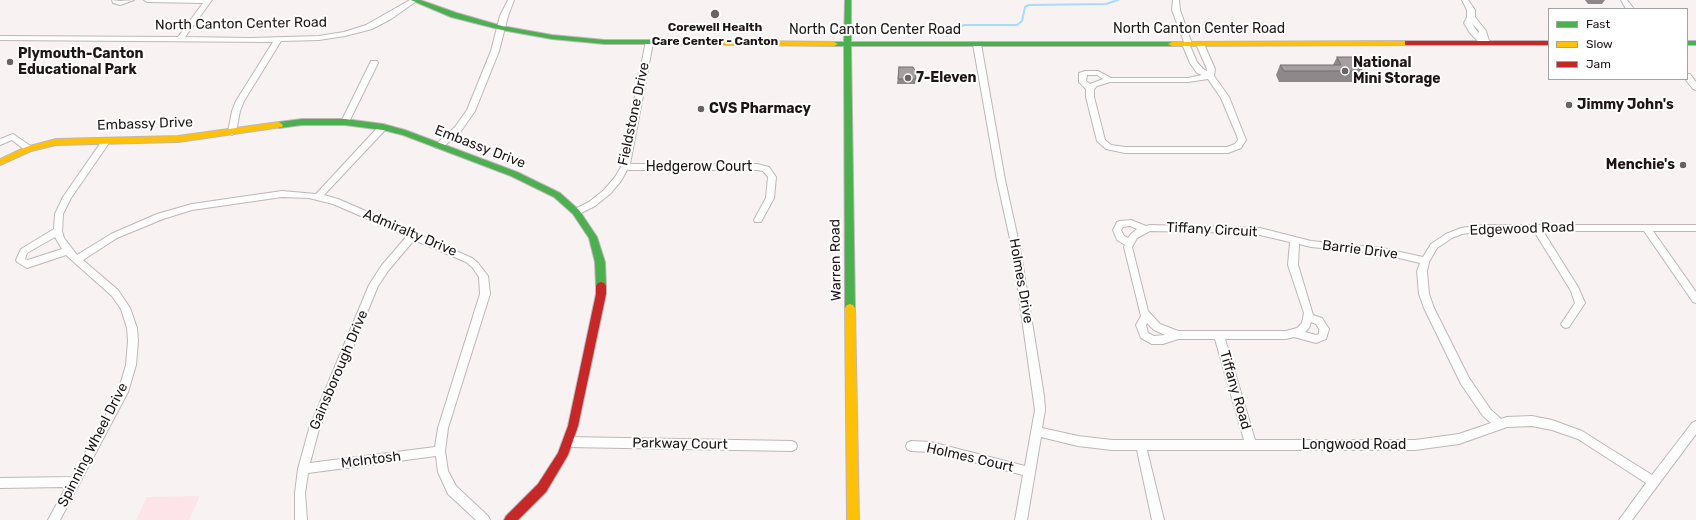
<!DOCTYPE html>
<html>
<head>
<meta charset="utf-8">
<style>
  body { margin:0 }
  #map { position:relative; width:1696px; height:520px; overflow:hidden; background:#f9f2f3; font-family:Rubik,sans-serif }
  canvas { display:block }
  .legend { position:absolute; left:1548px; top:8px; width:140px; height:72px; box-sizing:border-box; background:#fff; border:1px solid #a5a1a2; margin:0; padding:5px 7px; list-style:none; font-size:12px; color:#1f1517 }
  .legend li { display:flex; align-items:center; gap:8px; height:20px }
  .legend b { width:20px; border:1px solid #a5a1a2 }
</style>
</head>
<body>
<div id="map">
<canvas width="1696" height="520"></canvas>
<ul class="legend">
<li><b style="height:5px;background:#4caf50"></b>Fast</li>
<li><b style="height:5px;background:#ffc107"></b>Slow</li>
<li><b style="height:5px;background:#c62828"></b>Jam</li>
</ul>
</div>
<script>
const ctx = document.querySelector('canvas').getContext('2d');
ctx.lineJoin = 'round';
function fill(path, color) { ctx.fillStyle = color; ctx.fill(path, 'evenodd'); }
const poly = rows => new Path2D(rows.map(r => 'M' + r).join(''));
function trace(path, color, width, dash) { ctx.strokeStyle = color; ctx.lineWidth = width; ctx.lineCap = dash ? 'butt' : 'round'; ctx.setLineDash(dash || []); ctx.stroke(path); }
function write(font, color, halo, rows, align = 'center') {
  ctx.font = font + ' Rubik,sans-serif'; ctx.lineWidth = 4; ctx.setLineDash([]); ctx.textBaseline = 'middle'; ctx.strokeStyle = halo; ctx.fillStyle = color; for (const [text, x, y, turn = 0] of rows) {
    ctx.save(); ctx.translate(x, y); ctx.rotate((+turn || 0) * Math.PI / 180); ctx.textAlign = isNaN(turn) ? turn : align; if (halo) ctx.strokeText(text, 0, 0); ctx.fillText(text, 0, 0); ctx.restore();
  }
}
fill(poly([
  [200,496,189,520,136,520,147,497]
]), '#fce4e9');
trace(poly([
  [954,30,964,25,1017,25,1022,21,1025,7,1029,5,1106,4,1118,0],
  [947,36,950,34]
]), '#a4dcfa', 2);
const street = poly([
  [112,0,120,1,134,0,120,5,113,3,112,0],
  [144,0,212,0,185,37,251,38,319,36,344,32,366,25,410,0,418,0,391,19,372,29,345,36,319,40,281,41,244,101,240,111,236,132,232,135,228,132,232,111,236,101,273,42,0,40,0,36,178,37,203,3,147,2,144,0],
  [508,0,514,0,508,16,499,51,475,111,461,131,442,148,436,148,435,146,436,144,455,127,467,110,491,51,500,16,508,0],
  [1173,0,1179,0,1180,10,1192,44,1190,46,1197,62,1203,69,1207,71,1207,69,1196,44,1200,42,1204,44,1215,69,1214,76,1229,97,1246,140,1241,148,1228,153,1125,153,1106,149,1097,141,1086,97,1086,89,1079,82,1079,73,1085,71,1098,71,1111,78,1188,78,1202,75,1197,73,1190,63,1182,44,1184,42,1172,10,1173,0],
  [1087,75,1097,75,1103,79,1090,84,1086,81,1087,75],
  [1208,79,1221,98,1237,136,1238,140,1235,144,1227,147,1125,147,1111,145,1105,140,1094,97,1094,89,1097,86,1110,82,1188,82,1208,79],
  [1462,0,1468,0,1475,10,1475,17,1486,31,1489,41,1488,45,1482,45,1470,33,1464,23,1467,17,1467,10,1462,0],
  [1472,23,1479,31,1479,33,1476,30,1472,23],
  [1621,0,1627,0,1634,9,1626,9,1621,0],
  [646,41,649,41,653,43,630,164,757,164,769,167,776,177,774,198,761,222,755,222,754,220,766,198,768,177,763,171,757,170,627,170,621,181,610,194,595,206,579,214,573,214,572,212,573,210,589,202,604,190,615,177,621,167,646,41],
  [974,42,977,42,981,44,1005,180,1020,248,1044,396,1045,410,1042,428,1078,436,1112,440,1244,440,1215,339,1178,339,1163,344,1152,344,1141,338,1136,325,1141,316,1124,247,1125,245,1117,240,1113,230,1117,222,1120,221,1131,220,1146,226,1150,225,1260,228,1311,241,1382,248,1423,257,1431,244,1446,234,1461,228,1483,225,1696,225,1696,231,1653,231,1696,292,1696,303,1693,302,1644,231,1543,231,1578,287,1585,303,1569,327,1566,328,1563,327,1561,324,1575,303,1571,291,1534,231,1483,231,1462,234,1452,238,1437,248,1429,262,1427,271,1429,294,1434,308,1469,378,1491,410,1501,419,1507,417,1532,416,1552,420,1582,431,1652,475,1692,423,1696,421,1696,434,1632,520,1619,520,1646,483,1578,439,1552,430,1532,426,1507,427,1459,444,1415,450,1147,450,1164,520,1152,520,1137,450,1112,450,1078,446,1041,437,1027,520,1015,520,1023,475,954,457,931,452,911,451,907,449,906,446,907,443,911,441,931,442,1025,466,1035,410,1012,248,997,180,973,44,974,42],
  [1130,226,1137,229,1131,234,1128,238,1124,236,1121,230,1123,227,1130,226],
  [1150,231,1251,233,1290,242,1288,265,1304,313,1302,323,1297,328,1286,331,1178,331,1160,324,1148,311,1132,247,1137,238,1150,231],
  [1299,244,1311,247,1382,254,1420,263,1417,271,1419,294,1424,308,1461,384,1483,416,1491,423,1459,434,1415,440,1255,440,1225,339,1286,339,1294,337,1316,343,1326,339,1329,329,1322,318,1313,315,1298,265,1299,244],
  [1311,322,1316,324,1319,329,1319,334,1316,335,1305,332,1309,328,1311,322],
  [1147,323,1154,330,1165,335,1154,336,1148,333,1146,325,1147,323],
  [371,61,377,61,378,63,349,122,348,124,342,124,341,122,371,61],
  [1687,74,1690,74,1696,82,1696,90,1693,89,1685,79,1687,79,1687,74],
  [383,124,386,125,387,127,386,129,324,195,338,199,412,231,417,232,418,234,472,258,478,263,488,276,490,294,448,428,445,451,448,471,456,486,488,516,490,520,476,520,448,494,438,472,436,456,308,473,305,493,307,520,295,520,295,493,298,469,309,429,369,285,382,265,407,236,333,204,309,198,282,197,192,210,163,219,117,238,83,260,118,290,130,308,137,328,138,341,136,365,128,392,60,520,48,520,66,487,0,488,0,478,72,477,118,392,126,365,128,341,127,328,121,309,112,296,66,255,27,268,17,262,16,260,21,249,54,229,55,214,63,197,104,138,110,138,111,140,71,198,63,214,62,231,64,238,77,255,111,234,157,214,192,204,282,191,316,194,380,125,383,124],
  [55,237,62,249,28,260,25,259,27,253,55,237],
  [414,240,466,262,472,267,479,277,480,294,438,428,435,447,310,463,319,429,378,286,388,271,414,240],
  [13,134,32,147,33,149,32,151,26,151,12,140,0,145,0,139,13,134],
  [568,437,792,441,796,443,797,446,796,449,792,451,568,447,564,445,563,442,564,439,568,437]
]);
const fast = poly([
  [411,0,420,0,457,13,502,26,552,35,605,40,660,40,664,42,660,44,605,44,552,39,502,30,451,17,411,0],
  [845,0,851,0,851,42,1172,42,1176,44,1172,46,851,46,855,308,853,311,850,312,847,311,845,308,844,46,834,46,830,44,834,42,844,42,845,0],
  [1687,41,1696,41,1696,45,1687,45,1687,41],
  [302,119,345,119,383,124,405,130,517,172,560,193,579,210,597,237,605,262,606,286,604,289,598,289,596,286,595,262,589,238,573,214,554,197,511,176,403,135,383,130,345,125,302,125,279,128,275,125,279,122,302,119]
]);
const slow = poly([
  [657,40,834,42,838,44,834,46,660,44,656,42,657,40],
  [1408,41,1411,41,1411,45,1172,46,1168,44,1172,42,1408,41],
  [279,122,283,125,282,127,178,142,56,145,31,151,0,165,0,159,26,147,56,139,178,136,279,122],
  [850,304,853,305,855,308,859,520,847,520,845,308,847,305,850,304]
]);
const jam = poly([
  [1405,41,1549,41,1549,45,1405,45,1405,41],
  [601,282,604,283,606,286,606,294,578,426,568,455,546,492,518,520,504,520,506,516,538,484,558,453,568,426,596,294,596,286,598,283,601,282]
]);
trace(street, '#bfb6b8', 2);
trace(fast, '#bfb6b8', 2);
trace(slow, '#bfb6b8', 2);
trace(jam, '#bfb6b8', 2);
fill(street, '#fefdfd');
fill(fast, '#4caf50');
fill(slow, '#ffc107');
fill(jam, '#c62828');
fill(poly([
  [1585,0,1605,0,1602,4,1588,4],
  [1337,57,1365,65,1355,82,1279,82,1276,75,1280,65,1333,65],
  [899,67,916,79,915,84,897,84]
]), '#8f888a');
const building = poly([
  [1337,57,1361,57,1365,65,1357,65,1360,71,1284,71,1280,65,1341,65,1337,57],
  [899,67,913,67,915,70,916,79,898,79,899,67]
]);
fill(building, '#a69ea0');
trace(building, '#746f70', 1);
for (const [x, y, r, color] of [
  [715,14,5,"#6b6264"],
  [10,62,4,"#6b6264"],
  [1345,71,4,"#6b6264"],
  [908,78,4,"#6b6264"],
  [1569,105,4,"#6b6264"],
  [701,109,4,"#6b6264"],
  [1683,165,4,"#6b6264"]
]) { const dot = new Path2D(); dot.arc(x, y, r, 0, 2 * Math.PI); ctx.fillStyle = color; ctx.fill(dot); trace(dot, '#fff', 1.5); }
write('bold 12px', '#1f1517', '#fff', [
  ["Corewell Health",715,28],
  ["Care Center - Canton",715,42]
]);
write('14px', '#1f1517', '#fff', [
  ["North Canton Center Road",241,24,-1],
  ["North Canton Center Road",1199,29],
  ["North Canton Center Road",875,30],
  ["Fieldstone Drive",634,114,-78],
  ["Embassy Drive",145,124,-2],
  ["Embassy Drive",480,147,21],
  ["Hedgerow Court",699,167],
  ["Edgewood Road",1522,229,-2],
  ["Tiffany Circuit",1212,230,3],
  ["Admiralty Drive",410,233,23],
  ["Barrie Drive",1360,250,7],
  ["Warren Road",836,260,-91],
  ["Holmes Drive",1021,281,80],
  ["Gainsborough Drive",339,370,-67],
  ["Tiffany Road",1235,390,74],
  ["Parkway Court",680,444,1],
  ["Spinning Wheel Drive",93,445,-63],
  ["Longwood Road",1354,445],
  ["Holmes Court",970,458,13],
  ["McIntosh",371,460,-7]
]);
write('bold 14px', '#1f1517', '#fff', [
  ["Plymouth-Canton",18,54],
  ["Educational Park",18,70],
  ["National",1353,63],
  ["Mini Storage",1353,79],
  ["7-Eleven",916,78],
  ["Jimmy John's",1577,105],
  ["CVS Pharmacy",709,109],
  ["Menchie's",1675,165,"right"]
], 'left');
</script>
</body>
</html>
